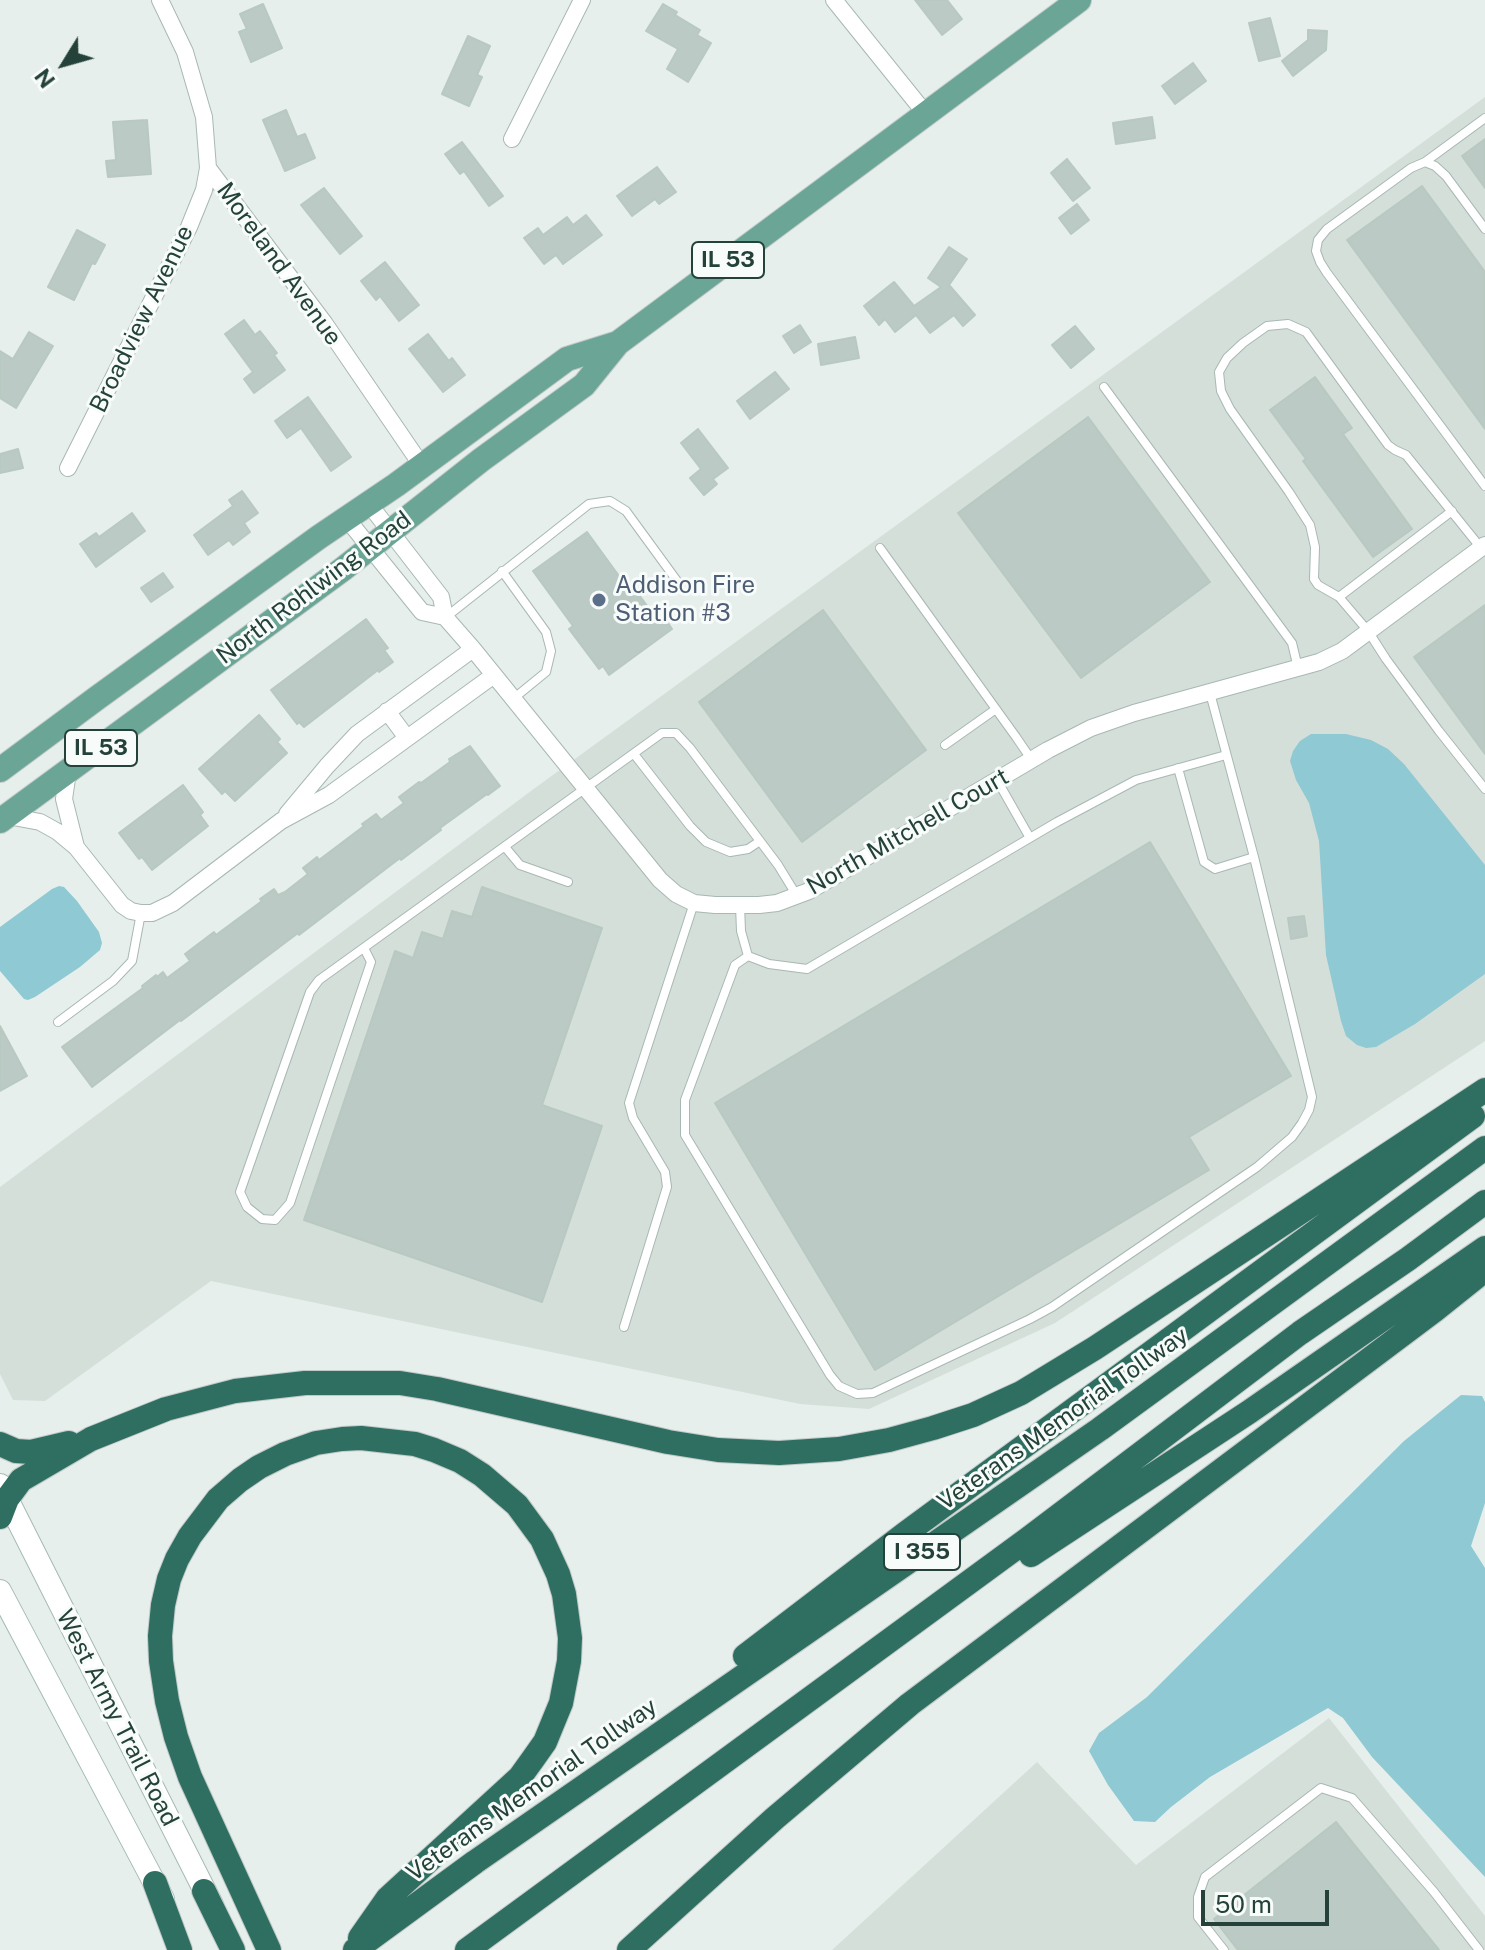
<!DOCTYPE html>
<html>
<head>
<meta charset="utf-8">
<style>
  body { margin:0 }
  #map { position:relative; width:1485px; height:1950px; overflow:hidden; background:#e6efeb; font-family:"Public Sans",sans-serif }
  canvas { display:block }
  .north { position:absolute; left:24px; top:24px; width:80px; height:80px; -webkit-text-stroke:6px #f7fbf9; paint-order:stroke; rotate:233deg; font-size:22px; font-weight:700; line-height:32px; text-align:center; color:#24423a }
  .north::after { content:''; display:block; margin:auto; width:28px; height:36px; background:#24423a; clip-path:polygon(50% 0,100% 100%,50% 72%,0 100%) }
  .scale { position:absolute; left:1201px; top:1890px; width:128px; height:36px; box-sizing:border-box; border:4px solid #24423a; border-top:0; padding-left:10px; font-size:24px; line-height:28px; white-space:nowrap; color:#24423a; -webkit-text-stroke:6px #f7fbf9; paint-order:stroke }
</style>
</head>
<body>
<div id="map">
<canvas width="1485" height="1950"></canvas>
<div class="north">N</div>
<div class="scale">50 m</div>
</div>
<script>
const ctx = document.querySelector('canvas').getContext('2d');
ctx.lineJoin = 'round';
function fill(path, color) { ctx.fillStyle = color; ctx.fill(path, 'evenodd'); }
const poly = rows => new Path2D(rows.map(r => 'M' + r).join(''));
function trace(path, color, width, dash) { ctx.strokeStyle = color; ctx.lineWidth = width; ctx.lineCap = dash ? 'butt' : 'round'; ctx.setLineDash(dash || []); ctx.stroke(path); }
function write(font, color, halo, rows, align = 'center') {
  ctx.font = font + ' "Public Sans",sans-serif'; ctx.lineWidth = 6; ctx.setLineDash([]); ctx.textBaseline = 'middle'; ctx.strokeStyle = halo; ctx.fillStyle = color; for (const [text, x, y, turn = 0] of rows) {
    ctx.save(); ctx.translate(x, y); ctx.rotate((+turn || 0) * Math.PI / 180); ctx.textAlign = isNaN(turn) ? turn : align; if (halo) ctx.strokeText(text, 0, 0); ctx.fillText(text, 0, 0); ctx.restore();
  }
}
fill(poly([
  [1485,97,1485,1041,1055,1323,869,1409,800,1404,211,1281,45,1401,13,1400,0,1374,0,1187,535,788],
  [1329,1718,1485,1916,1485,1950,832,1950,1037,1762,1136,1865]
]), '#d4dfda');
fill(poly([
  [1311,734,1346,734,1371,740,1388,749,1404,764,1485,865,1485,974,1415,1024,1376,1047,1366,1048,1357,1045,1346,1036,1341,1021,1326,955,1319,841,1309,803,1296,780,1290,761,1293,751,1300,741],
  [59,886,64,887,77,901,99,932,102,943,100,950,80,967,35,997,28,1000,24,999,0,971,0,927,52,889],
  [1461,1395,1482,1396,1485,1402,1485,1503,1471,1546,1485,1568,1485,1877,1372,1757,1343,1718,1328,1708,1210,1777,1171,1807,1155,1822,1134,1821,1108,1785,1089,1751,1099,1733,1147,1697,1404,1441]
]), '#8ec9d4');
const building = poly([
  [915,0,947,0,962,19,942,35,915,0],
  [263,4,282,48,251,62,239,32,247,29,240,14,263,4],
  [663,4,677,12,675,15,700,30,697,35,711,43,688,82,667,69,678,49,646,31,663,4],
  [1270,18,1280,56,1259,61,1249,23,1270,18],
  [1308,30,1327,31,1326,50,1293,76,1282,61,1308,40,1308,30],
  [468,36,490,46,477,75,482,77,469,106,442,94,468,36],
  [1193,63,1206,81,1175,104,1162,86,1193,63],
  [286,110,297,137,305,134,315,158,285,171,263,120,286,110],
  [1152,117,1155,138,1116,144,1113,123,1152,117],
  [147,120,151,174,108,177,106,161,116,160,113,122,147,120],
  [1485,139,1485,188,1462,156,1485,139],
  [462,142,503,196,489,206,464,171,460,174,445,154,462,142],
  [1067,159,1090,188,1073,201,1051,173,1067,159],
  [657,167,676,192,659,204,655,199,632,216,617,196,657,167],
  [1422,186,1485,272,1485,429,1347,240,1422,186],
  [324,188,362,236,340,254,301,205,324,188],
  [1077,204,1089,220,1071,234,1059,218,1077,204],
  [586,215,602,235,563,264,556,255,544,264,524,238,538,228,543,235,567,217,573,225,586,215],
  [77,230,105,245,95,264,92,263,74,300,48,287,77,230],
  [949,247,967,259,949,285,975,315,963,326,954,315,930,333,916,315,895,332,885,319,879,325,864,306,894,282,914,306,941,287,928,278,949,247],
  [385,262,419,305,399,321,380,296,376,300,361,281,385,262],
  [244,320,255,335,260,331,277,353,274,355,285,370,254,393,244,379,253,372,225,334,244,320],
  [800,325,811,342,794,353,783,336,800,325],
  [1075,326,1094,349,1071,368,1052,345,1075,326],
  [29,332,53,346,16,408,0,398,0,351,13,359,29,332],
  [428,334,449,361,452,358,465,375,443,392,409,349,428,334],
  [855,337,859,358,821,365,818,344,855,337],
  [775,372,789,389,750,419,737,401,775,372],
  [1315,377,1352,428,1343,434,1412,529,1373,557,1303,461,1306,459,1270,410,1315,377],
  [308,397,351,457,331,471,301,428,287,438,275,421,308,397],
  [1088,417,1210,582,1081,678,958,513,1088,417],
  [698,429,728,468,713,479,717,484,704,495,690,478,701,469,681,443,698,429],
  [18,449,23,468,0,473,0,454,18,449],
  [242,491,258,513,244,523,250,532,233,545,229,540,208,555,194,535,233,506,229,500,242,491],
  [132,513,145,531,96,567,80,544,96,533,99,537,132,513],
  [587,532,627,587,631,584,656,618,662,614,672,629,609,675,603,666,599,669,569,629,573,626,533,571,587,532],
  [163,573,173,587,151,602,141,588,163,573],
  [1485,605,1485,754,1414,657,1485,605],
  [823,610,926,750,802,842,699,702,823,610],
  [366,619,388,648,384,650,393,662,379,672,378,670,304,727,299,722,297,724,271,690,366,619],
  [259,715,280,739,277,742,287,753,235,801,225,791,222,794,199,769,259,715],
  [470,746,500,786,488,795,487,794,440,828,441,830,401,860,400,858,299,935,298,933,209,1000,181,1021,180,1020,92,1087,62,1047,143,988,142,986,156,975,157,977,163,972,167,978,190,961,185,954,214,932,216,935,262,901,260,899,274,889,278,895,285,892,308,874,303,868,317,857,319,860,364,826,362,824,376,814,381,820,404,803,399,797,419,782,421,783,450,762,449,759,470,746],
  [183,785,203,812,200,815,208,826,152,870,142,857,139,859,119,833,183,785],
  [1150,842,1291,1076,1189,1137,1209,1170,875,1370,715,1103,1150,842],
  [482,887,602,928,542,1105,602,1126,542,1302,304,1220,395,951,413,958,422,932,443,939,452,911,472,917,482,887],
  [1304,916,1307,936,1291,939,1288,918,1304,916],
  [0,1026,27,1076,0,1091,0,1026],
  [1336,1822,1439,1950,1238,1950,1214,1919,1336,1822]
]);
fill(building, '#bbcac4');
trace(building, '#b8c9c2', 2);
const lane = poly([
  [1485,118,1425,162,1411,168,1327,229,1318,240,1316,251,1320,262,1327,273,1485,486],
  [1425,162,1435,166,1446,176,1485,229],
  [1104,387,1292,643,1298,668],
  [880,548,1016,737,1031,759],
  [1481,548,1406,455,1395,450,1388,445,1306,332,1288,324,1267,326,1243,343,1227,358,1219,372,1221,391,1230,409,1289,492,1310,525,1315,547,1314,579,1318,585,1339,597,1368,631,1386,659,1439,731,1485,789],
  [502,571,546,632,551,651,546,672,513,699],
  [1339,597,1452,511],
  [446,617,589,504,610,501,626,511,680,585],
  [945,745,996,709],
  [634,754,690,826,706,842,730,852,748,849,760,841],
  [1178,768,1204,862,1215,869,1254,857],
  [997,780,1030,838],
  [505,847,520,865,568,882],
  [740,905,741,931,748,956,769,964,807,969,1057,822,1136,780,1226,755],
  [364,948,371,962,290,1203,275,1220,262,1219,247,1207,240,1192,310,992,319,980,662,733,676,733,690,748,778,865,797,896],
  [748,956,735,965,685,1100,685,1135,830,1375,839,1386,857,1394,873,1393,1030,1319,1052,1307,1257,1167,1292,1137,1302,1123,1309,1110,1312,1097,1254,857,1210,693],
  [58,1022,113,981,132,961,141,913],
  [624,1327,667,1187,665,1172,633,1118,629,1103,694,903],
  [1224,1950,1198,1917,1198,1897,1205,1877,1321,1788,1352,1798,1434,1892,1479,1950]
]);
const street = poly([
  [160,0,185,52,204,117,208,168,325,324,422,466],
  [834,0,925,113],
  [512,139,582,0],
  [68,468,189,227,204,190,208,168],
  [369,504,441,597,445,617,473,649,660,880,676,894,694,903,715,905,759,905,777,903,809,891,1048,750,1091,728,1134,713,1319,662,1342,651,1485,545],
  [347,519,422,612,445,617],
  [387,711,407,738],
  [68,772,64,799,76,847],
  [287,814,327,766,357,734,473,649],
  [8,816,40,822,58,832,76,847,122,905,131,911,141,913,152,913,173,903,281,821,329,795,494,675]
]);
const secondary = poly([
  [0,1485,212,1905],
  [0,1591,163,1899]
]);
const primary = poly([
  [0,770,97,698,319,537,396,485,567,359,618,343],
  [0,821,343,569,481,460,584,385,618,343,1079,0]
]);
const highway = poly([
  [0,1444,16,1451,31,1452,69,1443],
  [0,1517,7,1499,21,1480,91,1439,166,1409,235,1391,305,1383,400,1383,437,1389,668,1442,718,1450,779,1453,839,1449,889,1440,933,1428,973,1415,1021,1393,1095,1348,1485,1090],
  [1031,1555,1249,1412,1485,1248],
  [745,1656,906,1533,1473,1116],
  [155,1883,180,1950],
  [204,1891,233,1950],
  [269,1950,190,1777,176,1737,167,1701,161,1661,160,1636,163,1605,169,1579,177,1559,190,1536,218,1499,240,1480,259,1467,285,1454,316,1443,342,1439,361,1438,415,1444,434,1450,460,1461,482,1475,517,1505,542,1539,558,1574,564,1594,570,1638,569,1661,561,1703,545,1742,533,1759,520,1777,388,1898,360,1938],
  [355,1950,475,1862,1100,1429,1485,1148],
  [467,1950,1028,1539,1300,1333,1408,1259,1485,1202],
  [629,1950,775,1818,910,1704,1435,1310,1485,1270]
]);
trace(lane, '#a8b8b2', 10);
trace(street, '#a8b8b2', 18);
trace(secondary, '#a4bbb3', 24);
trace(primary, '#c2cac8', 26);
trace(highway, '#c2cac8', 26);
trace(lane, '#fff', 8);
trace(street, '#fff', 16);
trace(secondary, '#fff', 22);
trace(primary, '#6aa596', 24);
trace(highway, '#2f6f62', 24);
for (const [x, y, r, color] of [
  [599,600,8,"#5c6f8a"]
]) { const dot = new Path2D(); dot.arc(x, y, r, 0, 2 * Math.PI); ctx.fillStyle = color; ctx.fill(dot); trace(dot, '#f7fbf9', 3); }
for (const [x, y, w] of [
  [728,260,72],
  [101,748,72],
  [922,1552,76]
]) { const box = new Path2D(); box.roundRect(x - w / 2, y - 18, w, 36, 6); ctx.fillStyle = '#f7fbf9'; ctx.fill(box); trace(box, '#24423a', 2); }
write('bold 22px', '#24423a', null, [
  ["IL 53",728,260],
  ["IL 53",101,748],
  ["I 355",922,1552]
]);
write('24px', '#24423a', '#f7fbf9', [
  ["Moreland Avenue",279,264,54],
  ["Broadview Avenue",142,319,-64],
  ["North Rohlwing Road",314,588,-37],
  ["North Mitchell Court",908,832,-30],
  ["Veterans Memorial Tollway",1063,1419,-35],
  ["West Army Trail Road",117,1718,63],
  ["Veterans Memorial Tollway",532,1790,-35]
]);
write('24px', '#4e5e75', '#f7fbf9', [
  ["Addison Fire",615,586],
  ["Station #3",615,614]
], 'left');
</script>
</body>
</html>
